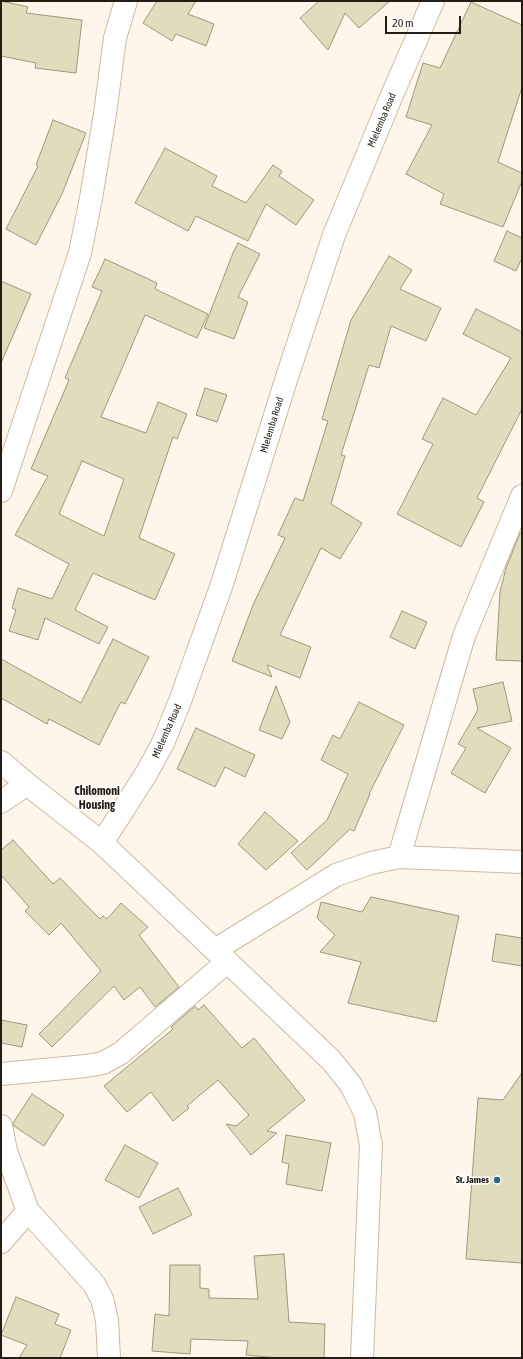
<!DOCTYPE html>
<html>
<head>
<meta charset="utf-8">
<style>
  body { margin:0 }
  #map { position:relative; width:523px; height:1359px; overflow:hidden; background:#fef5eb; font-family:"Asap Condensed",sans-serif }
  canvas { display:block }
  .frame { position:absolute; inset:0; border:2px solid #241d13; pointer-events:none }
  .scale { position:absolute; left:385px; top:16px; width:76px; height:18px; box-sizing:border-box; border:2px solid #241d13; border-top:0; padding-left:5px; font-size:12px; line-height:14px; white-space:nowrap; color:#241d13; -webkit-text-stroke:3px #fff; paint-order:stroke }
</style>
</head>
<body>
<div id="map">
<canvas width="523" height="1359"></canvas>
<div class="frame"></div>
<div class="scale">20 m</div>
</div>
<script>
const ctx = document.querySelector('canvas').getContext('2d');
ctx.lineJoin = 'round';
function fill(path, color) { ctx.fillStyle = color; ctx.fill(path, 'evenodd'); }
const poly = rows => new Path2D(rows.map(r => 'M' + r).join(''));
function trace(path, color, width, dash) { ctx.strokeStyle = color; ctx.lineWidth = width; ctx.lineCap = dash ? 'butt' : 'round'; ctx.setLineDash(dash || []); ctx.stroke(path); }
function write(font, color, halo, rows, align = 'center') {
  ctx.font = font + ' "Asap Condensed",sans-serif'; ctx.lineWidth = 3.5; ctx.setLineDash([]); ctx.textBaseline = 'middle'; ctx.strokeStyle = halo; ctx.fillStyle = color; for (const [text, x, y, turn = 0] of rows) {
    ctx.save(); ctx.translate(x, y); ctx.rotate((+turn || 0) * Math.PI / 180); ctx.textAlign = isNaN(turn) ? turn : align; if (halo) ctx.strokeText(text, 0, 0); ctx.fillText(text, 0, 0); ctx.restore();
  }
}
const building = poly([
  [1,1,28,7,26,13,82,20,76,73,35,68,36,63,1,56,1,1],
  [157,1,196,1,188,14,214,24,206,46,176,34,172,41,143,23,157,1],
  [319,1,390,1,359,28,345,13,328,50,300,18,319,1],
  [471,2,522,25,522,87,498,162,522,173,522,181,503,227,440,204,444,194,406,174,432,125,406,117,423,63,440,68,471,2],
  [53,120,86,133,62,194,36,245,6,229,38,166,36,165,53,120],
  [165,148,217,176,212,186,246,203,273,165,282,171,279,176,314,200,296,225,266,204,248,241,196,216,188,231,135,203,165,148],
  [507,231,522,238,522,258,516,271,494,261,507,231],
  [238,243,260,254,238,297,248,302,234,339,204,328,233,253,238,243],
  [389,256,412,270,400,289,441,308,426,341,391,326,379,368,369,365,341,455,345,456,331,504,362,523,340,559,321,548,280,635,311,647,300,678,267,665,272,677,232,661,253,605,285,538,278,535,295,498,303,501,328,421,322,419,351,320,389,256],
  [105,259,157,283,155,289,208,314,197,338,145,315,101,417,146,433,158,402,187,414,177,439,173,437,139,538,175,554,155,600,93,573,75,610,108,627,99,644,45,618,38,640,9,631,16,610,12,608,18,588,52,599,69,564,15,535,48,476,31,469,69,380,65,378,102,291,92,287,105,259],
  [82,461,124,479,104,536,59,514,82,461],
  [1,281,31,294,1,363,1,281],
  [476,309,522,332,522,409,477,498,484,502,461,547,397,514,433,444,422,439,443,398,476,415,511,358,463,334,476,309],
  [205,388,227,395,217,422,196,415,205,388],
  [520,533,522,533,522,661,496,660,500,592,506,568,520,533],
  [402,611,427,622,415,649,390,637,402,611],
  [113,639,149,657,125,704,121,702,99,745,49,719,47,724,1,698,1,659,81,703,113,639],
  [503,682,512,721,477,728,511,748,485,793,451,773,466,748,458,744,478,710,473,689,503,682],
  [276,686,290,722,282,739,259,730,276,686],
  [359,702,404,725,369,794,370,794,354,831,350,829,307,870,291,853,327,820,348,774,321,760,333,735,340,739,359,702],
  [196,728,255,755,245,777,225,767,215,787,177,769,196,728],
  [265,812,298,841,266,870,238,844,265,812],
  [13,840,53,884,60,878,100,919,103,916,107,919,121,903,148,927,139,935,179,987,155,1007,140,987,124,1000,114,986,52,1047,39,1034,101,971,61,923,49,935,25,911,29,907,1,875,1,850,13,840],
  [371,897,459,916,436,1022,348,1003,361,962,320,952,335,935,317,918,321,902,362,912,371,897],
  [496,934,522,938,522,966,492,961,496,934],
  [204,1005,242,1048,254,1038,305,1100,267,1131,277,1133,251,1155,226,1124,236,1126,249,1115,218,1080,187,1106,189,1108,173,1121,151,1092,127,1112,104,1086,173,1029,171,1027,195,1006,198,1010,204,1005],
  [1,1020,27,1025,22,1047,1,1043,1,1020],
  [522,1073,522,1263,466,1259,478,1098,503,1100,522,1073],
  [32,1094,64,1115,44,1146,14,1126,13,1123,32,1094],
  [286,1135,331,1143,322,1191,286,1184,289,1164,282,1162,286,1135],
  [125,1145,158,1163,139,1198,105,1180,125,1145],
  [178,1188,192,1215,153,1234,139,1207,178,1188],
  [284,1254,289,1322,325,1324,324,1358,278,1358,246,1355,248,1341,191,1339,190,1354,152,1351,155,1314,169,1316,170,1265,200,1265,200,1288,209,1289,209,1298,258,1299,254,1256,284,1254],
  [16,1297,59,1314,55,1324,71,1330,60,1358,19,1358,27,1345,1,1335,16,1297]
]);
fill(building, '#e0ddbe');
trace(building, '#9b987b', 1);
const minor = poly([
  [1,491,80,253,91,198,105,114,115,38,126,1],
  [1,762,27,784,102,843],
  [1,802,27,784],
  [399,857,464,636,522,496],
  [215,950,336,875,371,863,399,857,522,862],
  [1,1074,86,1066,103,1063,121,1053,227,962],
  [1,1126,6,1151,28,1211,94,1284,102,1299,107,1320,109,1358],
  [1,1242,28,1211]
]);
const tertiary = poly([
  [362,1358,371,1145,365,1113,351,1085,331,1060,102,843,146,774,163,743,180,701,221,587,287,377,334,235,392,95,433,1]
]);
trace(minor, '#cdb99f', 24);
trace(tertiary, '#cdb99f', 24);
trace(minor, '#fff', 22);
trace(tertiary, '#fff', 22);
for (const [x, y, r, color] of [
  [497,1180,4,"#2c6a80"]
]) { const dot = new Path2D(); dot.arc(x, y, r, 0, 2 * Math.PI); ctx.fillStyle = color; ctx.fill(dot); trace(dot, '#fff', 1.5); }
write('10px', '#241d13', '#fff', [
  ["Mlelemba Road",382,120,-67],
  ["Mlelemba Road",272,425,-73],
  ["Mlelemba Road",167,731,-66]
]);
write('bold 10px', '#241d13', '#fff', [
  ["St. James",489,1180]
], 'right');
write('bold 12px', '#241d13', '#fff', [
  ["Chilomoni",97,791],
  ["Housing",97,805]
]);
</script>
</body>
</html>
